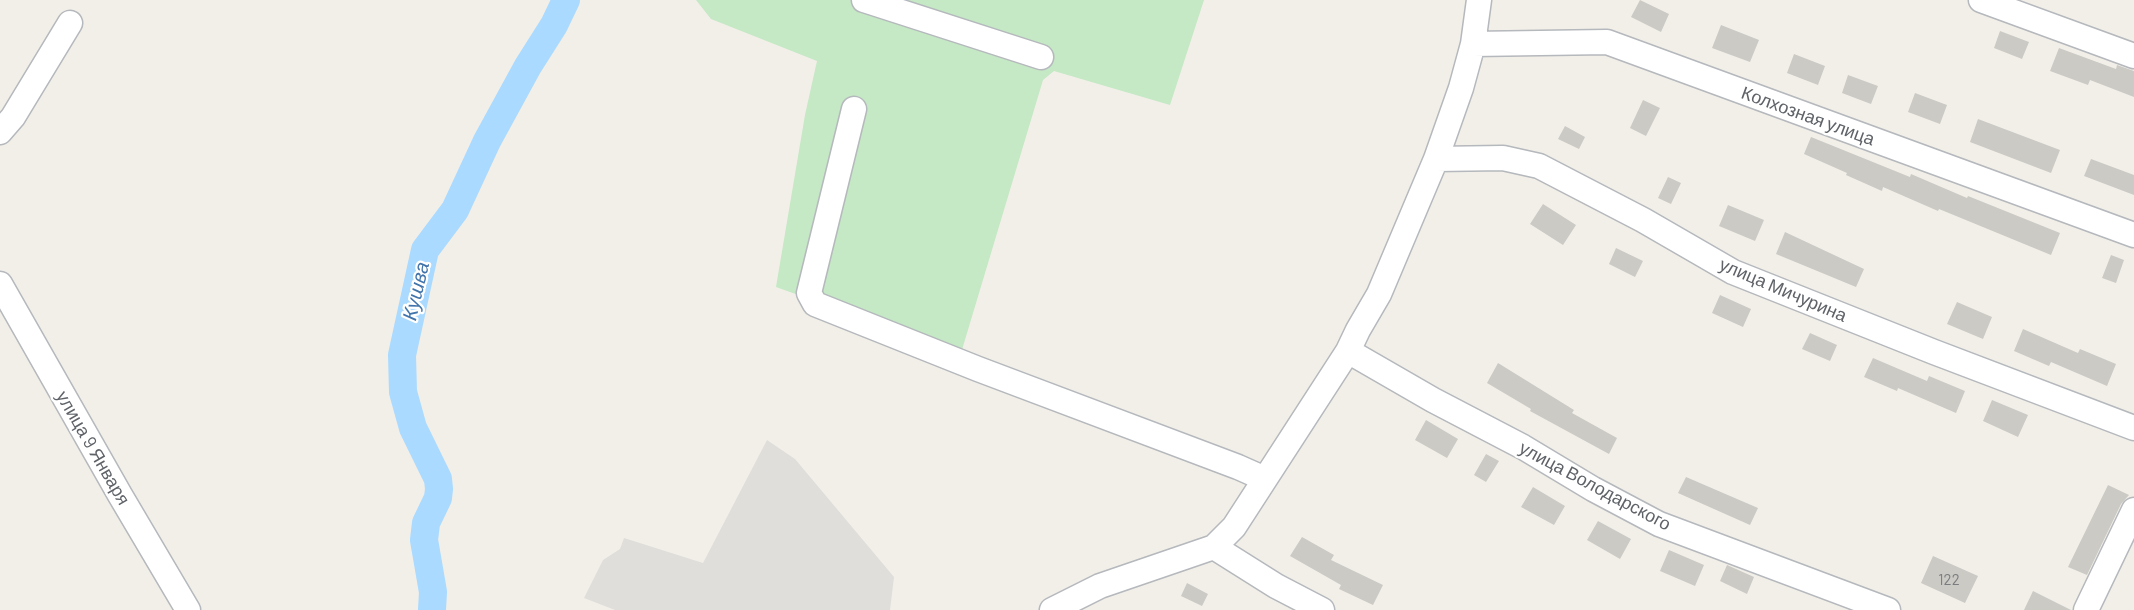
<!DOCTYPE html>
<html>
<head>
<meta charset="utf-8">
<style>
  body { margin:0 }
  canvas { display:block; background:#f1efe8 }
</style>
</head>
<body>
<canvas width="2134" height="610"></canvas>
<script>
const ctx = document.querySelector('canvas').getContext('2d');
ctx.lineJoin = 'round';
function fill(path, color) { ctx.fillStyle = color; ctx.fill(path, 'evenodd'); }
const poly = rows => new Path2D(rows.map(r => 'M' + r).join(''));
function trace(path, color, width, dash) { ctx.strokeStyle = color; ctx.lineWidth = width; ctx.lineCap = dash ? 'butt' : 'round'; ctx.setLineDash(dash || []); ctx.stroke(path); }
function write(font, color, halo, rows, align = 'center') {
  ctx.font = font + ' Barlow,sans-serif'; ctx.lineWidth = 4.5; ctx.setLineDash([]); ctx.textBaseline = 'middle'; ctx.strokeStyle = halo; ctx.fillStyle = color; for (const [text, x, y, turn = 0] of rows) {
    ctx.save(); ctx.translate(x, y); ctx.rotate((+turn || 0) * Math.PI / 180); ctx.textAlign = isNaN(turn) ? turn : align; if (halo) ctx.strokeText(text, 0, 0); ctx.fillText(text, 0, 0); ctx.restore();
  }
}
fill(poly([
  [767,440,795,459,894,577,890,610,615,610,584,598,603,560,620,549,624,538,703,563]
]), '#e0deda');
fill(poly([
  [696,0,1204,0,1170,105,1054,71,1043,80,961,353,776,287,805,115,817,61,711,19]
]), '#c5e8c5');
trace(poly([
  [432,610,433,592,424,540,426,523,438,498,439,489,438,479,413,428,403,392,402,355,425,250,455,210,487,141,528,66,554,25,566,0]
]), '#aadaff', 28);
fill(poly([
  [1640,0,1669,14,1661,32,1631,17],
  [1721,25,1759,40,1750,62,1712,48],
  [2000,31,2029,42,2022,59,1994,48],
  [2059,48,2116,69,2117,65,2134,71,2134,97,2090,80,2088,85,2050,71],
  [1794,54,1825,66,1818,85,1787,73],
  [1848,75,1878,86,1871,104,1842,93],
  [1915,93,1947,105,1940,124,1908,112],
  [1643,100,1660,108,1646,136,1630,128],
  [1978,119,2060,150,2051,173,1970,142],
  [1565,126,1585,137,1579,149,1558,139],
  [1811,137,1910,177,1911,174,1967,198,1968,196,2060,233,2051,255,1939,209,1938,211,1883,187,1882,191,1846,175,1847,173,1804,154],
  [2091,159,2134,175,2134,195,2084,176],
  [1668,177,1681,183,1671,204,1658,198],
  [1543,204,1576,225,1563,245,1530,224],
  [1728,205,1764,220,1755,241,1719,226],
  [1785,232,1864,269,1856,287,1776,254],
  [1616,248,1643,261,1635,277,1609,264],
  [2111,255,2124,260,2116,283,2102,278],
  [1720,295,1751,309,1743,327,1712,313],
  [1957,302,1992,317,1983,339,1947,324],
  [2023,329,2078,353,2080,349,2116,364,2107,386,2051,362,2049,366,2014,351],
  [1810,333,1837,345,1830,361,1802,349],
  [1873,358,1927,381,1929,376,1965,391,1956,413,1898,388,1897,391,1864,377],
  [1498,363,1574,410,1572,413,1617,438,1609,454,1530,411,1531,409,1487,383],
  [1992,400,2028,415,2018,437,1983,421],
  [1426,420,1458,439,1447,458,1415,440],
  [1486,454,1499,461,1486,482,1474,475],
  [1686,477,1758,508,1750,525,1678,493],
  [2108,485,2129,495,2121,504,2087,575,2068,567],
  [1533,487,1565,506,1554,525,1521,507],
  [1598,521,1631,539,1620,559,1587,540],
  [1302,537,1334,555,1331,560,1383,585,1373,605,1339,589,1341,585,1290,556],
  [1669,550,1704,565,1695,586,1660,571],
  [1933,556,1978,576,1965,603,1921,583],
  [1727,565,1754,577,1747,594,1720,581],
  [1187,583,1208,594,1202,606,1181,596],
  [2033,591,2071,610,2024,610]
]), '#cccac5');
const minor = poly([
  [864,0,1041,57],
  [1981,0,2134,56],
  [1473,44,1607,42,2134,235],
  [854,109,809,293,815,304,978,369,1238,467,1265,479],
  [0,132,13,117,70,23],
  [1436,159,1503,158,1539,166,1643,220,1733,272,1934,352,2134,428],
  [0,284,120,495,188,610],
  [1348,351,1433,400,1523,447,1593,489,1659,524,1888,610],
  [1214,547,1276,586,1322,610],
  [1052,610,1100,586,1214,547,1234,527,1348,351,1358,330,1379,294,1436,159,1461,88,1473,44,1479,0],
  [2086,610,2134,510]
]);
trace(minor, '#b5b8bc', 27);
trace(minor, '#fff', 24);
write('15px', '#7a7d7f', null, [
  ["122",1949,580]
]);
write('18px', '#5f6368', '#fff', [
  ["Колхозная улица",1808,116,20],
  ["улица Мичурина",1783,290,23],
  ["улица 9 Января",93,448,60],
  ["улица Володарского",1595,486,28]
]);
write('italic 20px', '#4174aa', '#fff', [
  ["Кушва",416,291,-77]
]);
</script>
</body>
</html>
